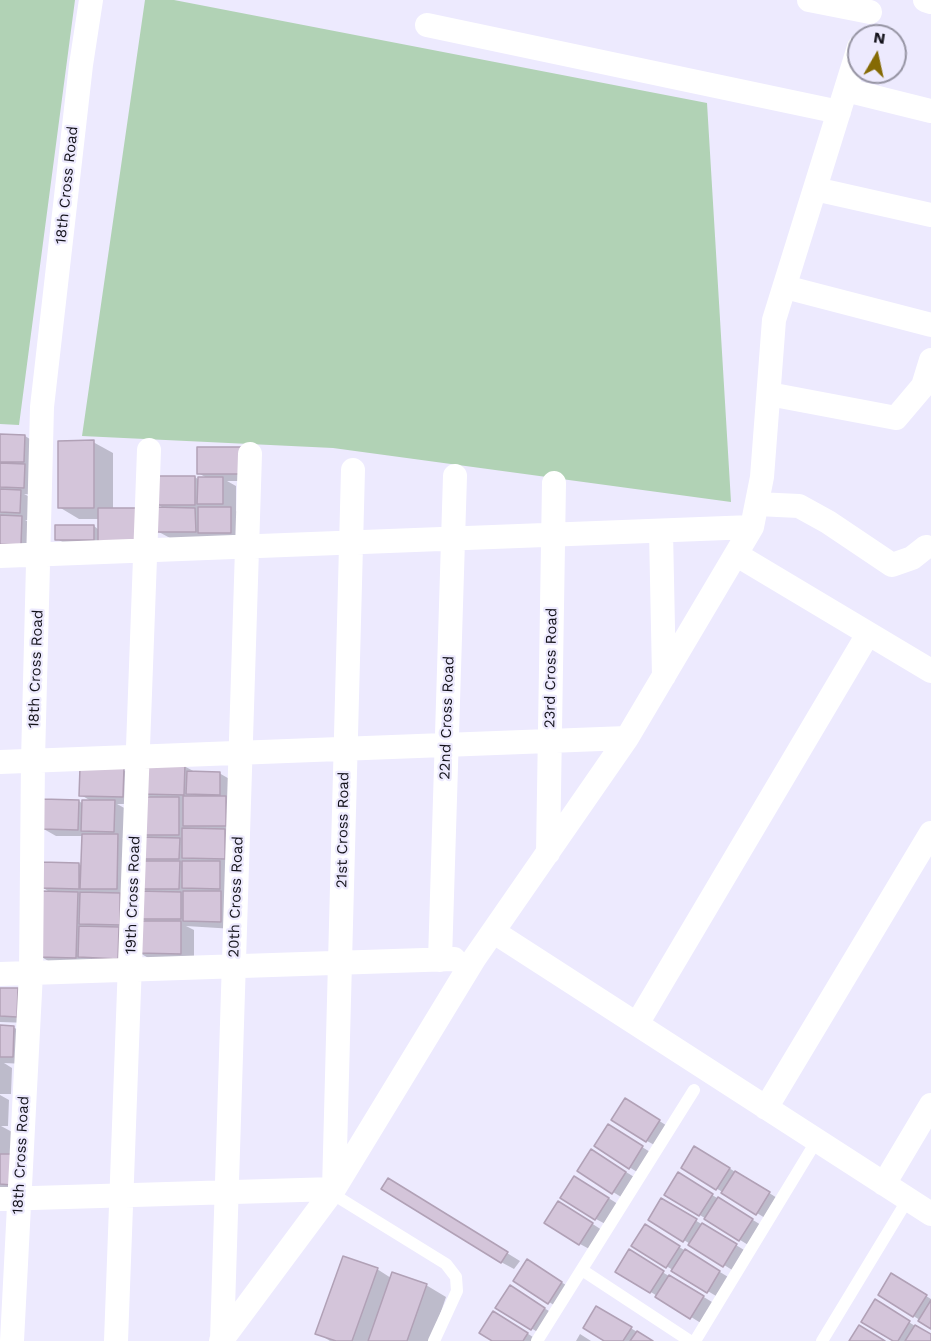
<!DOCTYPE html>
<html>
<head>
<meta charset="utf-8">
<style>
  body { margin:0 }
  #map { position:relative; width:931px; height:1341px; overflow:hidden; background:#edeafe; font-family:"Work Sans",sans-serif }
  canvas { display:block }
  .north { position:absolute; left:847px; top:24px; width:60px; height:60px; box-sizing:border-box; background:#edeafe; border:2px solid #9694a3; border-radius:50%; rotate:9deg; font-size:16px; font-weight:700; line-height:24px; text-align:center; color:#14131b }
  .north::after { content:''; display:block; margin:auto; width:21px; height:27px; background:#856a04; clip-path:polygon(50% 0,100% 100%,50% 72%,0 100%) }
</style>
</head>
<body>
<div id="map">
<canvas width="931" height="1341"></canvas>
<div class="north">N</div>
</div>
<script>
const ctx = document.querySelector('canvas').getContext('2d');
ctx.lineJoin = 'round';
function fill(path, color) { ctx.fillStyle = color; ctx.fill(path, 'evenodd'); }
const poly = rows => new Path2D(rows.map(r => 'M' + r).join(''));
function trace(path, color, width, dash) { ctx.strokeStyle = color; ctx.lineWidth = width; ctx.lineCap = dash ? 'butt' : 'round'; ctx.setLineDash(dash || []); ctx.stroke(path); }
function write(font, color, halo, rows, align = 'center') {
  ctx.font = font + ' "Work Sans",sans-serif'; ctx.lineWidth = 4.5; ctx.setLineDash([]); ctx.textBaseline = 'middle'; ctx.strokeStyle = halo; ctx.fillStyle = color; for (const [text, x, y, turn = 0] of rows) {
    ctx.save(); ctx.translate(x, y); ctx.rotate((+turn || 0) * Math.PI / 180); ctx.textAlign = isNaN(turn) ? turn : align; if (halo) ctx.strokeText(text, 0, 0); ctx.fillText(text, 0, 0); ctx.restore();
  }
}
fill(poly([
  [0,0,75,0,19,425,0,424],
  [145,0,174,0,707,103,731,502,333,448,82,436]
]), '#b1d2b5');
fill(poly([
  [0,435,25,436,38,444,37,495,24,494,34,499,33,520,25,520,35,525,34,552,0,548],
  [93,442,113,453,113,510,152,547,70,546,57,539,56,526,94,526,99,530,99,519,79,519,59,507],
  [198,449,255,481,227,481,236,486,236,511,244,516,244,540,170,538,157,531,165,509,157,504,195,477,199,480,207,478,198,473],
  [184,766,197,773,219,773,233,781,238,865,225,865,233,870,234,929,186,926,194,930,194,960,152,960,138,952,147,922,140,918,149,893,141,888,139,858,151,839,142,834,152,798,143,793],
  [123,770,137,777,136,804,117,804,128,810,127,839,122,838,131,844,131,965,60,968,40,956,51,893,42,887,43,863,79,864,82,866,83,836,56,836,42,828,79,801,83,804,91,801,81,795],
  [0,989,18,989,31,997,30,1023,0,1022],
  [0,1027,13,1027,27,1035,26,1064,4,1063,12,1068,11,1094,0,1094],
  [0,1095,9,1100,8,1126,1,1126,14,1133,24,1191,0,1191],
  [639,1108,672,1129,660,1148,647,1141],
  [621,1134,655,1155,642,1175,629,1167],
  [708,1155,782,1201,770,1221,683,1168],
  [605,1159,639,1180,626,1200,579,1171],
  [691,1182,766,1228,753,1248,666,1194],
  [588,1185,621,1206,609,1226,596,1219],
  [401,1188,520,1261,514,1269,501,1262],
  [662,1200,749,1253,737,1273,650,1219],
  [571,1210,605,1232,593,1251,580,1244],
  [658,1234,733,1280,721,1299,633,1246],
  [629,1252,717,1305,704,1325,617,1271],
  [377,1269,391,1278,426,1285,446,1297,431,1341,330,1341,317,1333],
  [540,1269,574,1290,562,1310,549,1302],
  [892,1275,931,1299,931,1327,880,1295],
  [523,1295,557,1316,544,1336,531,1328],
  [597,1308,644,1336,651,1341,607,1341],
  [888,1309,931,1336,931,1341,895,1341],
  [507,1320,539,1341,495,1341],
  [580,1334,591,1341,576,1341]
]), '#0003');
const building = poly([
  [0,434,25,435,24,462,0,462,0,434],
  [94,440,94,508,58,508,58,441,94,440],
  [197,447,242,447,242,474,197,474,197,447],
  [0,463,25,464,24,488,0,487,0,463],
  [155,476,195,476,195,505,155,505,155,476],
  [198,477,223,477,223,504,197,504,198,477],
  [0,489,21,490,20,513,0,512,0,489],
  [155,507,195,508,196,532,155,532,155,507],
  [198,507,231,507,231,533,198,533,198,507],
  [98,508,139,508,139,541,98,541,98,508],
  [0,515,22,516,21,545,0,544,0,515],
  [55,525,94,525,94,540,55,540,55,525],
  [141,764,185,764,184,795,141,794,141,764],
  [80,767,124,768,123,797,79,796,80,767],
  [187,771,220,772,220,795,186,794,187,771],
  [183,796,226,796,226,826,183,826,183,796],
  [141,797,179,797,179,835,141,835,141,797],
  [42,799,79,800,78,830,41,829,42,799],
  [82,800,115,800,114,832,81,831,82,800],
  [182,828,225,829,225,859,182,858,182,828],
  [82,834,118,834,117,889,80,889,82,834],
  [138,837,180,838,179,859,138,859,138,837],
  [140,861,180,861,179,889,139,889,140,861],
  [182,861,220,861,220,889,182,888,182,861],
  [41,862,79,863,79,889,40,888,41,862],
  [40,891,78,892,76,958,38,957,40,891],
  [138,891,181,892,181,919,138,919,138,891],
  [183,891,221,891,221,922,183,921,183,891],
  [80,892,120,893,120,925,79,924,80,892],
  [137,921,181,921,181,954,137,953,137,921],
  [79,926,119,927,118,959,78,957,79,926],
  [0,988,18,988,17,1017,0,1016,0,988],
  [0,1025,14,1026,13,1057,0,1057,0,1025],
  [625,1098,660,1120,646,1142,611,1120,625,1098],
  [608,1124,643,1146,629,1169,594,1146,608,1124],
  [694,1146,730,1168,716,1190,681,1168,694,1146],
  [591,1149,626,1172,612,1194,577,1171,591,1149],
  [0,1154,12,1154,11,1185,0,1184,0,1154],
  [735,1171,770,1192,756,1215,721,1193,735,1171],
  [678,1172,713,1194,699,1216,664,1195,678,1172],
  [574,1176,609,1198,595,1220,560,1198,574,1176],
  [388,1178,508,1252,501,1263,381,1189,388,1178],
  [718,1197,753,1219,739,1241,704,1219,718,1197],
  [661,1198,697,1219,683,1242,648,1220,661,1198],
  [558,1201,593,1223,579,1245,544,1223,558,1201],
  [702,1223,737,1244,723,1267,688,1245,702,1223],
  [645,1224,680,1246,666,1268,631,1246,645,1224],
  [629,1249,664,1271,650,1293,615,1272,629,1249],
  [685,1249,720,1271,707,1293,671,1271,685,1249],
  [343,1256,378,1268,352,1341,336,1341,315,1334,343,1256],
  [527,1259,562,1282,548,1304,513,1281,527,1259],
  [392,1272,427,1284,407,1341,368,1341,392,1272],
  [891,1273,927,1295,913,1317,878,1295,891,1273],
  [669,1275,704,1296,690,1319,655,1297,669,1275],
  [510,1285,545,1308,531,1330,495,1308,510,1285],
  [875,1299,910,1321,898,1341,893,1341,861,1322,875,1299],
  [931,1300,931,1329,918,1321,931,1300],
  [596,1306,632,1327,623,1341,604,1341,583,1328,596,1306],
  [493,1311,528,1333,523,1341,492,1341,479,1333,493,1311],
  [859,1325,885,1341,849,1341,859,1325],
  [915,1325,931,1334,931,1341,905,1341,915,1325],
  [637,1331,653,1341,630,1341,637,1331]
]);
fill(building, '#d4c5da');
trace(building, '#b1a1b6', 1.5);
trace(poly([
  [331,1193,446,1264,456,1277,457,1291,434,1341],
  [582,1270,690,1341],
  [537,1341,694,1090],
  [695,1341,817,1140],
  [822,1341,908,1199]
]), '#fff', 12);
trace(poly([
  [809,0,870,12],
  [925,0,931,2],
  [427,25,839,112],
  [846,90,931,111],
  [815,189,931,215],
  [785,287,931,325],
  [769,394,896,418,923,386,931,360],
  [757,504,799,506,828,522,892,565,912,558,926,547],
  [661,531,664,676],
  [737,555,931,671],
  [0,556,752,527],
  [0,762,627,738],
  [548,853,554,483],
  [494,932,931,1214],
  [440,960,455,476],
  [0,974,454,959],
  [637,1024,868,634],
  [766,1108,931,833],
  [884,1184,931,1105],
  [0,1199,334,1189,353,470],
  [222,1340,250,454],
  [12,1341,31,973,33,760,42,407,81,65,91,0],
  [116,1341,149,450],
  [221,1341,334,1189,474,959,627,738,752,527,762,477,774,320,859,47]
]), '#fff', 24);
write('15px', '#14131b', '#edeafe', [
  ["18th Cross Road",67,185,-84],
  ["23rd Cross Road",551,668,-89],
  ["18th Cross Road",36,669,-88],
  ["22nd Cross Road",447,718,-88],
  ["21st Cross Road",343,830,-89],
  ["19th Cross Road",133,895,-88],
  ["20th Cross Road",236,897,-88],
  ["18th Cross Road",21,1155,-87]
]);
</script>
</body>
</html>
